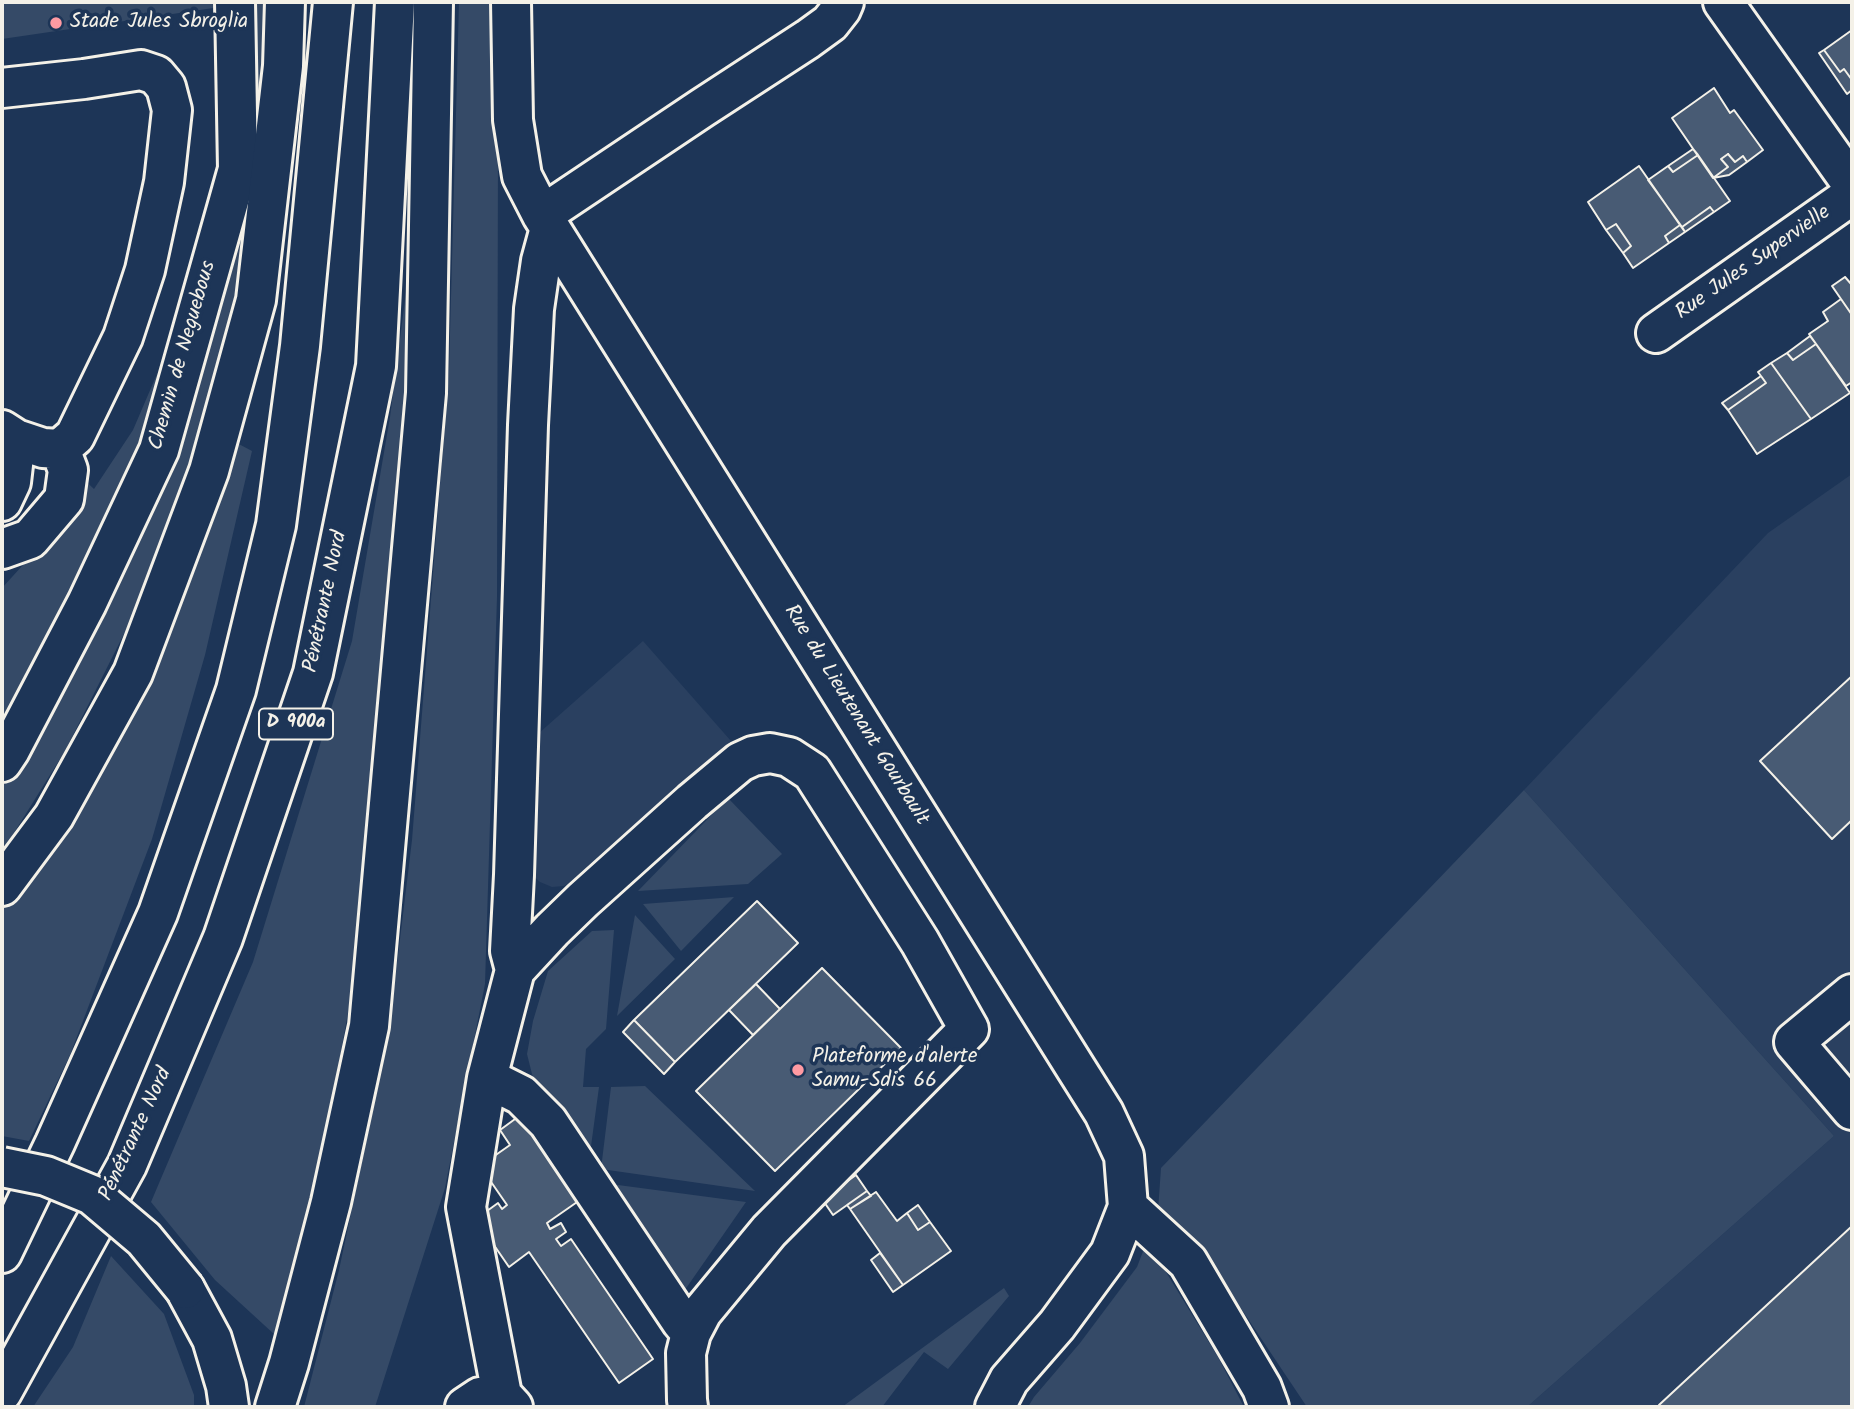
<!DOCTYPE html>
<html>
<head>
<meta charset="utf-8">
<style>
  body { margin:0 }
  #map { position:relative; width:1854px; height:1409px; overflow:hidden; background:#1d3557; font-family:Kalam,sans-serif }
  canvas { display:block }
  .frame { position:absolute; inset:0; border:4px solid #f4f1e8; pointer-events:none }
</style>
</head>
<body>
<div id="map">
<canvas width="1854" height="1409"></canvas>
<div class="frame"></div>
</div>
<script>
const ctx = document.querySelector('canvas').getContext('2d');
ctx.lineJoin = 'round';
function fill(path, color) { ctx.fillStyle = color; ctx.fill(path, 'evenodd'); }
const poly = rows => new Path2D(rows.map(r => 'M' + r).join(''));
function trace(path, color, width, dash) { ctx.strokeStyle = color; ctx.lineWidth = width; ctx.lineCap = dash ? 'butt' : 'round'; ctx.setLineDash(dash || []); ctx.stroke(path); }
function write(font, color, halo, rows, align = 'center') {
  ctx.font = font + ' Kalam,sans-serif'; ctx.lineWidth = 7; ctx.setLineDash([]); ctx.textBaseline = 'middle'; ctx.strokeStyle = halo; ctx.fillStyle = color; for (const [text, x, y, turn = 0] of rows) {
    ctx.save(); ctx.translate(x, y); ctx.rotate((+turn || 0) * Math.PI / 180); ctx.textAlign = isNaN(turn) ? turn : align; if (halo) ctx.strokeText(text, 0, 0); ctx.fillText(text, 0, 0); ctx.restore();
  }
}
fill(poly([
  [1852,474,1852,1407,1527,1407,1834,1136,1524,790,1768,533],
  [643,641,731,741,579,879,564,886,552,887,540,882,529,872,530,741]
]), '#2a4060');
fill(poly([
  [2,2,226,2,227,6,2,39],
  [251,2,269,2,255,173,234,307,207,413,175,509,130,622,65,751,2,852,2,786,24,759,174,455],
  [459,2,491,2,493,105,498,144,497,597,485,984,445,1188,375,1407,304,1407,339,1270,388,1038,412,840,449,371],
  [418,198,395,595,354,979,317,1186,275,1335,215,1280,151,1202,253,962,352,641,390,417],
  [157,374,146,445,2,738,2,588,32,555,78,474,94,489,133,430],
  [235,442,252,451,205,655,152,839,70,1055,29,1141,2,1136,2,908,102,772,194,566],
  [1524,790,1834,1136,1527,1407,1307,1407,1234,1298,1158,1211,1161,1168],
  [728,798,782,854,748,884,638,891],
  [734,897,681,951,643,904],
  [635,915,675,959,617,1016],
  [614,930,606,1029,586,1049,583,1087,599,1087,589,1161,533,1078,527,1054,533,1021,548,971,592,931],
  [645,1086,755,1191,601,1169,611,1087],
  [603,1183,746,1202,680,1297],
  [1147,1241,1218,1357,1244,1407,1028,1407,1034,1397,1080,1343,1137,1267],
  [111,1256,164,1314,194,1395,194,1407,33,1407,73,1347],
  [1004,1288,1009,1296,948,1369,924,1352,882,1407,842,1407]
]), '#354a67');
const building = poly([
  [1852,30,1852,80,1844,69,1840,72,1824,50,1852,30],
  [1824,50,1840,72,1844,69,1852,80,1852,90,1847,94,1819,53,1824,50],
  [1714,88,1730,113,1734,110,1763,150,1747,162,1743,156,1735,162,1728,154,1721,159,1728,167,1713,178,1672,118,1714,88],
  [1693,149,1698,155,1673,172,1668,166,1693,149],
  [1728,154,1735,162,1743,156,1747,162,1729,175,1713,178,1728,167,1721,159,1728,154],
  [1698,155,1730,201,1714,212,1710,207,1682,227,1648,180,1668,166,1673,172,1698,155],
  [1639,166,1680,225,1665,236,1669,243,1633,268,1623,253,1631,246,1616,224,1606,230,1588,202,1639,166],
  [1710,207,1714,212,1685,232,1682,227,1710,207],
  [1616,224,1631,246,1623,253,1606,230,1616,224],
  [1680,225,1685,232,1669,243,1665,236,1680,225],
  [1845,277,1852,285,1852,315,1832,286,1845,277],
  [1841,299,1852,315,1852,382,1846,386,1809,334,1828,321,1823,312,1841,299],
  [1810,336,1816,344,1793,360,1787,353,1810,336],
  [1816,344,1850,393,1811,419,1771,363,1787,353,1793,360,1816,344],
  [1771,363,1811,419,1757,454,1728,410,1766,383,1758,372,1771,363],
  [1761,376,1766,383,1728,410,1722,403,1761,376],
  [1852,676,1852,820,1832,839,1760,761,1852,676],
  [757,901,798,943,675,1062,634,1020,757,901],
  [822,968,901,1048,775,1171,696,1091,822,968],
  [756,984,780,1009,753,1035,729,1010,756,984],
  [634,1020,675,1062,664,1074,623,1032,634,1020],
  [526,1111,580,1200,547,1223,550,1229,561,1223,566,1232,556,1239,561,1246,571,1239,653,1359,619,1383,529,1252,509,1267,476,1219,498,1203,502,1209,507,1205,480,1166,510,1145,500,1130,526,1111],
  [856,1175,867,1191,833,1215,822,1199,856,1175],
  [867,1191,871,1196,850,1209,847,1205,867,1191],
  [876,1192,897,1221,907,1213,918,1230,930,1222,951,1251,903,1285,850,1209,876,1192],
  [918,1205,930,1222,918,1230,907,1213,918,1205],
  [1851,1227,1852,1407,1661,1407,1659,1405,1851,1227],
  [880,1253,903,1285,893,1292,871,1260,880,1253]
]);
fill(building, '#485b74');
trace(building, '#f4f1e8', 2);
const minor = poly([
  [511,2,513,120,522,176,542,215,1077,1070,1104,1113,1124,1156,1128,1207,1110,1253,1057,1325,1009,1380,995,1407],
  [1723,2,1852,184],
  [2,88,84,79,141,70,156,75,166,87,172,110,164,182,145,270,123,337,75,436,60,449,43,448,16,439,2,430],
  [542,215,702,108,808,39,830,23,841,9,844,2],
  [1656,333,1852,195],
  [2,501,11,482,16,439],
  [2,549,30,539,64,499,68,470,60,449],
  [2,762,10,750,87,603,159,450,238,169,235,2],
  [515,970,510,951,514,875,528,425,534,309,541,261,550,228],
  [1852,994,1794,1042,1852,1110],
  [487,1078,515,970,552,930,583,900,692,802,740,762,753,756,770,753,789,757,812,772,920,942,969,1029,769,1231,702,1312,691,1333,686,1353,687,1400,688,1407],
  [1128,1207,1188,1262,1262,1388,1269,1407],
  [502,1395,466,1207,487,1078,521,1095,548,1122,681,1321,691,1333],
  [465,1407,480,1397,502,1395,513,1407]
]);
const major = poly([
  [185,1289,212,1339,226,1386,229,1407]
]);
const highway = poly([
  [2,886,54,816,133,673,209,471,256,300,283,66,285,2],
  [2,1253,55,1143,158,913,236,690,276,525,300,346,333,2],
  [2,1392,127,1165,223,938,313,673,376,366,395,2],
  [275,1407,289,1363,331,1202,369,1026,426,393,433,2]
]);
trace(minor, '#f4f1e8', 44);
trace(major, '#f4f1e8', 44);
trace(highway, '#f4f1e8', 44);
trace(minor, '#1d3557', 38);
trace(major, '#1d3557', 38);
trace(highway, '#1d3557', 38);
const majorBridge = poly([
  [2,1167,46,1176,92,1195,144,1239,185,1289]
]);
trace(majorBridge, '#f4f1e8', 44, []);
trace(majorBridge, '#1d3557', 38);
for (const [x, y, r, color] of [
  [56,23,7,"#ff9aa2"],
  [798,1070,7,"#ff9aa2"]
]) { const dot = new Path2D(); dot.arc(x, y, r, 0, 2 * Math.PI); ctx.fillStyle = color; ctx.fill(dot); trace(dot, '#1d3557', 2.5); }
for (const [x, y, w] of [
  [296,724,74]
]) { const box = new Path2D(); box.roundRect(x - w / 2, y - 15.5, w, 31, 5); ctx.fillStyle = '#1d3557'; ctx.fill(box); trace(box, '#f4f1e8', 2); }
write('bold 19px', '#f4f1e8', null, [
  ["D 900a",296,724]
]);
write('21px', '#f4f1e8', '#1d3557', [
  ["Stade Jules Sbroglia",70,23],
  ["Plateforme d'alerte",812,1058],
  ["Samu-Sdis 66",812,1082]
], 'left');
write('21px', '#f4f1e8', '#1d3557', [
  ["Rue Jules Supervielle",1754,264,-35],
  ["Chemin de Neguebous",184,356,-74],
  ["Pénétrante Nord",327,602,-78],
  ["Rue du Lieutenant Gourbault",855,716,58],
  ["Pénétrante Nord",137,1135,-65]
]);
</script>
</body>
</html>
